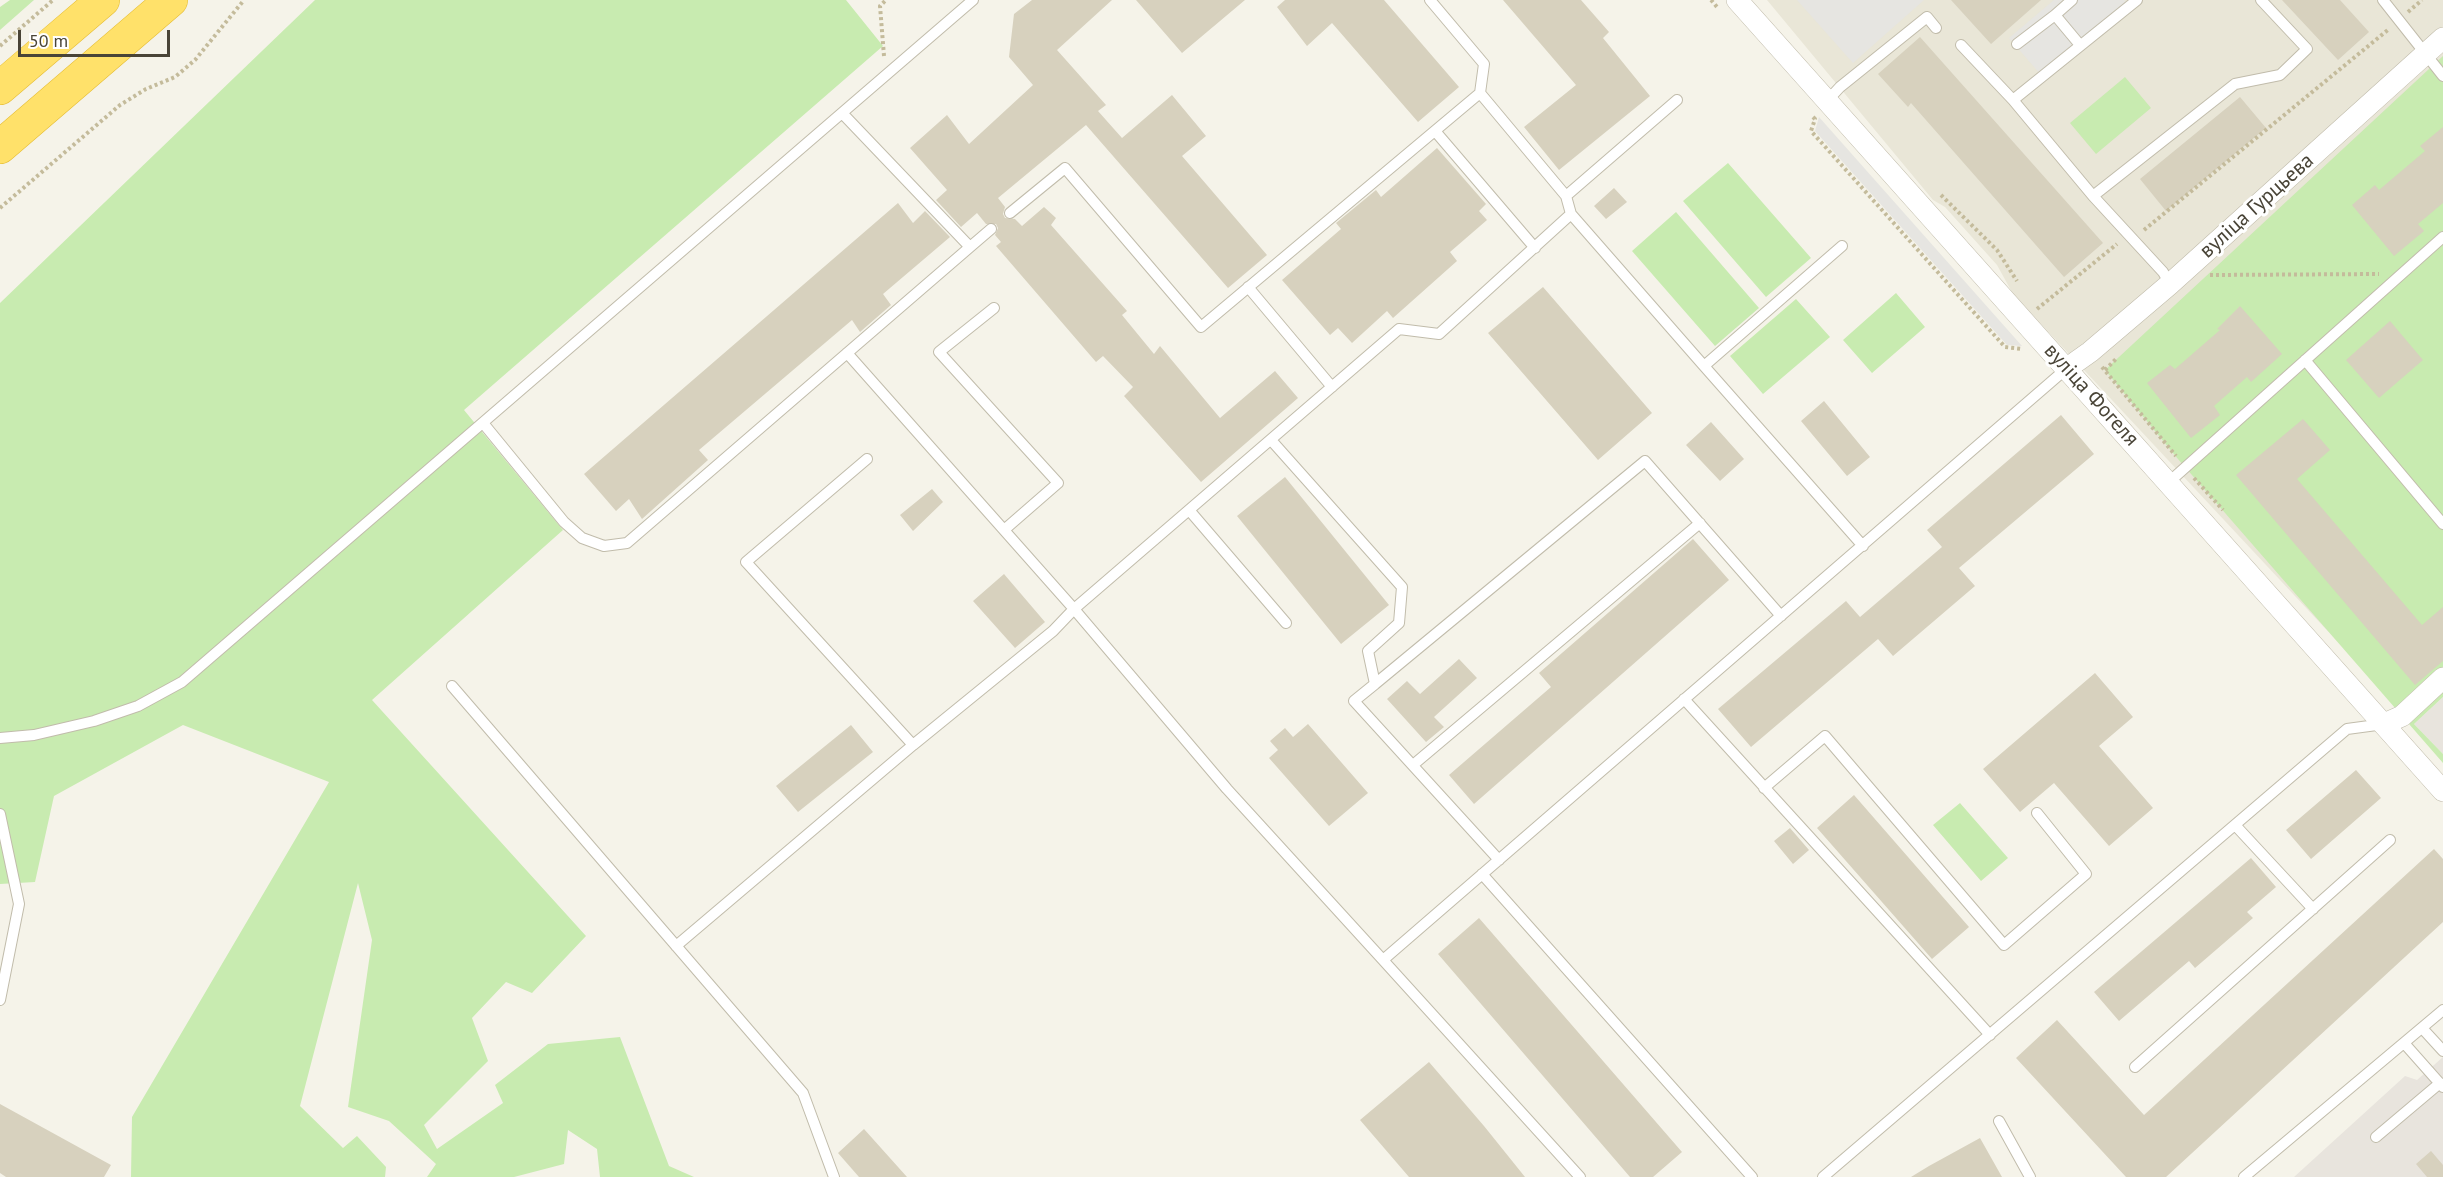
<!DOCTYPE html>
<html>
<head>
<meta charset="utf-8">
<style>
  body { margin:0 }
  #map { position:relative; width:2443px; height:1177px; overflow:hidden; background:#f5f3e9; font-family:"PT Sans",sans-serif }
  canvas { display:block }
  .scale { position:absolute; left:18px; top:30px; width:152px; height:27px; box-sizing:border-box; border:3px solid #494437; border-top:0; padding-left:8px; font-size:18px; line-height:21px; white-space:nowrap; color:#494437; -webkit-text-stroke:4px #fff; paint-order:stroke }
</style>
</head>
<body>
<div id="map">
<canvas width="2443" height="1177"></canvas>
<div class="scale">50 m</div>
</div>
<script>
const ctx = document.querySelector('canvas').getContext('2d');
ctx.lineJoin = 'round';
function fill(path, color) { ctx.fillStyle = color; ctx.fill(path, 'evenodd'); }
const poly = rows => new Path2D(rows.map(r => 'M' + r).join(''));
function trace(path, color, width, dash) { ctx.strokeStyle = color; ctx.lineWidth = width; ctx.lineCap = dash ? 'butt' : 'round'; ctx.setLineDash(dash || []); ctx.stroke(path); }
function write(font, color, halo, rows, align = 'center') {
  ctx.font = font + ' "PT Sans",sans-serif'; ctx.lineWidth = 6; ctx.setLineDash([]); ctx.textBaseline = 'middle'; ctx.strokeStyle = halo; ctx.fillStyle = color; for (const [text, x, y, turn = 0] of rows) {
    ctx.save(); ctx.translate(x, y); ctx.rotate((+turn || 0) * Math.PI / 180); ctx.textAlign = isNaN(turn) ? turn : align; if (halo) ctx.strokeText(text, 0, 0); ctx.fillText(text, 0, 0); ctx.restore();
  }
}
fill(poly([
  [1767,0,2443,0,2443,683,2407,716,2013,294,1997,265,1945,207,1933,200]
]), '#e9e6d7');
fill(poly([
  [2443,697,2443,754,2414,724],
  [2443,1057,2443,1177,2294,1177,2405,1076,2417,1080]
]), '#e8e4dd');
fill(poly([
  [10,0,34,0,0,30,0,7],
  [315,0,846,0,883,46,464,410,563,530,372,700,586,936,532,993,506,982,472,1018,488,1061,424,1125,437,1149,503,1103,495,1085,548,1044,620,1037,669,1166,694,1177,600,1177,597,1149,568,1130,564,1164,514,1177,427,1177,436,1164,389,1121,348,1107,372,940,358,883,300,1106,343,1148,357,1136,386,1167,385,1177,131,1177,132,1117,329,782,183,725,54,796,35,882,0,884,0,303],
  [2443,56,2443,697,2414,724,2443,754,2443,763,2178,459,2105,370],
  [2125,77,2151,108,2096,154,2070,123],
  [1728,163,1811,258,1766,297,1683,201],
  [1676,212,1759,308,1715,346,1632,251],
  [1896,293,1925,327,1872,373,1843,340],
  [1796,299,1830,337,1763,394,1730,356],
  [1960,803,2008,858,1981,881,1933,825]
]), '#c8ebb0');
fill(poly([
  [1797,0,1924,0,1853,63],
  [2054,0,2124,0,2126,2,2041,75,2009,38],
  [1819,117,2022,346,2007,345,1815,131]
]), '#e6e5e1');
fill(poly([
  [1032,0,1112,0,1057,50,1106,105,1098,111,1122,138,1172,95,1206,136,1182,156,1267,255,1228,288,1086,125,998,198,1005,207,1003,214,1005,218,1015,219,1022,226,1044,207,1056,218,1051,225,1127,311,1122,315,1154,354,1160,346,1220,418,1275,371,1298,398,1201,482,1124,396,1133,387,1103,356,1096,362,996,246,1001,242,995,235,998,228,996,224,986,224,977,213,961,227,936,200,947,190,910,148,947,115,969,144,1033,85,1009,57,1014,14],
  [1136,0,1245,0,1182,53],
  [1285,0,1384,0,1459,87,1418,122,1332,23,1307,46,1277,7],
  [1503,0,1581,0,1609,32,1603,38,1650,96,1559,170,1524,127,1576,85],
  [1951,0,2041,0,1991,44],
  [2282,0,2340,0,2369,32,2338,60],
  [1920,37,2103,243,2064,277,1911,103,1908,107,1878,74],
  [2240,97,2266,128,2166,211,2140,179],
  [2443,127,2443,203,2418,224,2424,231,2394,256,2352,205,2375,185,2379,190,2425,151,2420,146],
  [1437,148,1486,204,1479,211,1487,220,1450,252,1457,261,1393,318,1387,311,1352,343,1338,328,1330,335,1282,280,1341,229,1336,223,1376,190,1381,197],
  [1614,188,1627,202,1606,219,1594,206],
  [898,203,913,223,925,211,950,237,883,294,891,305,860,332,852,320,699,450,708,460,642,519,629,499,616,511,584,474],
  [1543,287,1652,413,1598,460,1488,333],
  [2240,306,2282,354,2251,382,2247,377,2214,406,2220,415,2191,438,2147,383,2170,365,2175,369,2220,330,2217,329],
  [2390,321,2423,360,2379,398,2346,360],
  [1824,401,1870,457,1847,476,1801,421],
  [2061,415,2094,454,1959,568,1975,586,1893,656,1878,639,1751,747,1718,709,1846,601,1860,617,1942,547,1927,530],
  [2303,419,2330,450,2297,479,2422,625,2443,607,2443,661,2415,685,2236,475],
  [1711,422,1744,459,1720,481,1686,445],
  [1285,477,1389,605,1341,644,1237,516],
  [932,489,943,502,913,531,900,515],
  [1693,539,1729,580,1474,804,1449,775,1551,687,1539,673],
  [1004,574,1045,622,1015,648,973,601],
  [1459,659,1477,678,1434,717,1444,727,1426,742,1387,699,1407,681,1420,694],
  [2095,673,2133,717,2099,746,2153,808,2109,846,2054,783,2020,812,1983,769],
  [1308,724,1368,793,1329,826,1269,758,1278,750,1270,741,1285,728,1293,737],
  [851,725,873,752,798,812,776,786],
  [2356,770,2381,798,2311,859,2286,830],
  [1854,795,1969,927,1932,959,1817,828],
  [1790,828,1809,850,1793,864,1774,841],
  [2434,849,2443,859,2443,922,2166,1177,2126,1177,2016,1058,2057,1020,2144,1115],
  [2251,858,2276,887,2247,912,2253,918,2195,968,2189,961,2119,1021,2094,992],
  [1479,918,1682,1152,1653,1177,1630,1177,1438,954],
  [1429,1062,1484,1126,1525,1177,1409,1177,1360,1120],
  [0,1104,111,1165,104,1177,6,1177,0,1173],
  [864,1129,907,1177,859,1177,838,1153],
  [1980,1138,2002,1177,1911,1177,1929,1166],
  [2431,1151,2443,1165,2443,1177,2427,1177,2416,1164]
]), '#d7d1be');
const lane = poly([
  [1430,0,1484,64,1480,93,1566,196],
  [2072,0,2055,15,2080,45],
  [2383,0,2443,76],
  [2017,44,2055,15],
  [1961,45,2013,100,2093,196,2163,272,2170,284],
  [2013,100,2137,0],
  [1827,101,1840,87,1927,17,1936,28],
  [1435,131,1535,248],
  [2093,196,2235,84,2280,75,2307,49,2261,0],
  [1010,213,1065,168,1201,327,1480,93],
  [1571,214,1566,196,1677,100],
  [970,247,991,229],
  [1248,287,1332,387],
  [994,308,939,352,1058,483,1004,530],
  [847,353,1074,609,1227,789,1383,960],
  [2305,360,2443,524],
  [1704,366,1863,546],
  [483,423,564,522,582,538,604,546,627,543,970,247,842,113],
  [1271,440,1402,587,1399,623,1368,651,1375,684,1354,701,1499,860],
  [867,459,746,562,913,745,1053,631,1074,609,1399,329,1439,334,1571,214,1704,366,1842,246],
  [2169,482,2443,237],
  [1189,510,1286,623],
  [1375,684,1645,461,1781,616],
  [452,686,803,1093,834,1177],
  [1684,699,1990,1035],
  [0,738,34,735,94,721,138,706,182,682,973,0],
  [1413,765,1700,523],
  [1764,788,1825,736,2004,945,2086,874,2037,813],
  [0,814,19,904,0,1000],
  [2235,825,2313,909],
  [1482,874,1752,1177],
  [676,946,913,745],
  [2422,1028,2443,1051],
  [2404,1043,2443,1087],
  [2135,1067,2390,840],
  [1999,1121,2030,1177],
  [2376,1137,2440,1083],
  [1580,1177,1383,960,2066,369],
  [1823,1177,2347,729,2384,724],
  [2244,1177,2443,1010]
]);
const street = poly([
  [1737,0,2443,791],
  [2066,369,2090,352,2170,284,2443,38],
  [2384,724,2402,716,2443,678]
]);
const highway = poly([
  [0,88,103,0],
  [0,147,171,0]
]);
trace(lane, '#c1bcab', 12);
trace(street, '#c1bcab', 22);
trace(highway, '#e5bc33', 34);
trace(poly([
  [1711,0,1717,7],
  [2408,12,2422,0],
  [0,46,53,0],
  [884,56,880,6,886,0],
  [1813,117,1815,119,1811,131,2005,347,2022,349],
  [1941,195,1997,250,2017,281],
  [0,208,120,105,146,89,175,77,195,60,244,0],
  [2144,230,2389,29],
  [2210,275,2379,274],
  [2037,309,2117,244],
  [2102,367,2176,456],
  [2105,370,2117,358],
  [2194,478,2223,510]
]), '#c4bb9b', 4, [3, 3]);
trace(lane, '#fff', 10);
trace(street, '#fff', 21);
trace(highway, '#ffe16a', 33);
write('21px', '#494437', '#fff', [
  ["вуліца Гурцьева",2257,206,-42],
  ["вуліца Фогеля",2091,395,48]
]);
</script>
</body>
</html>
